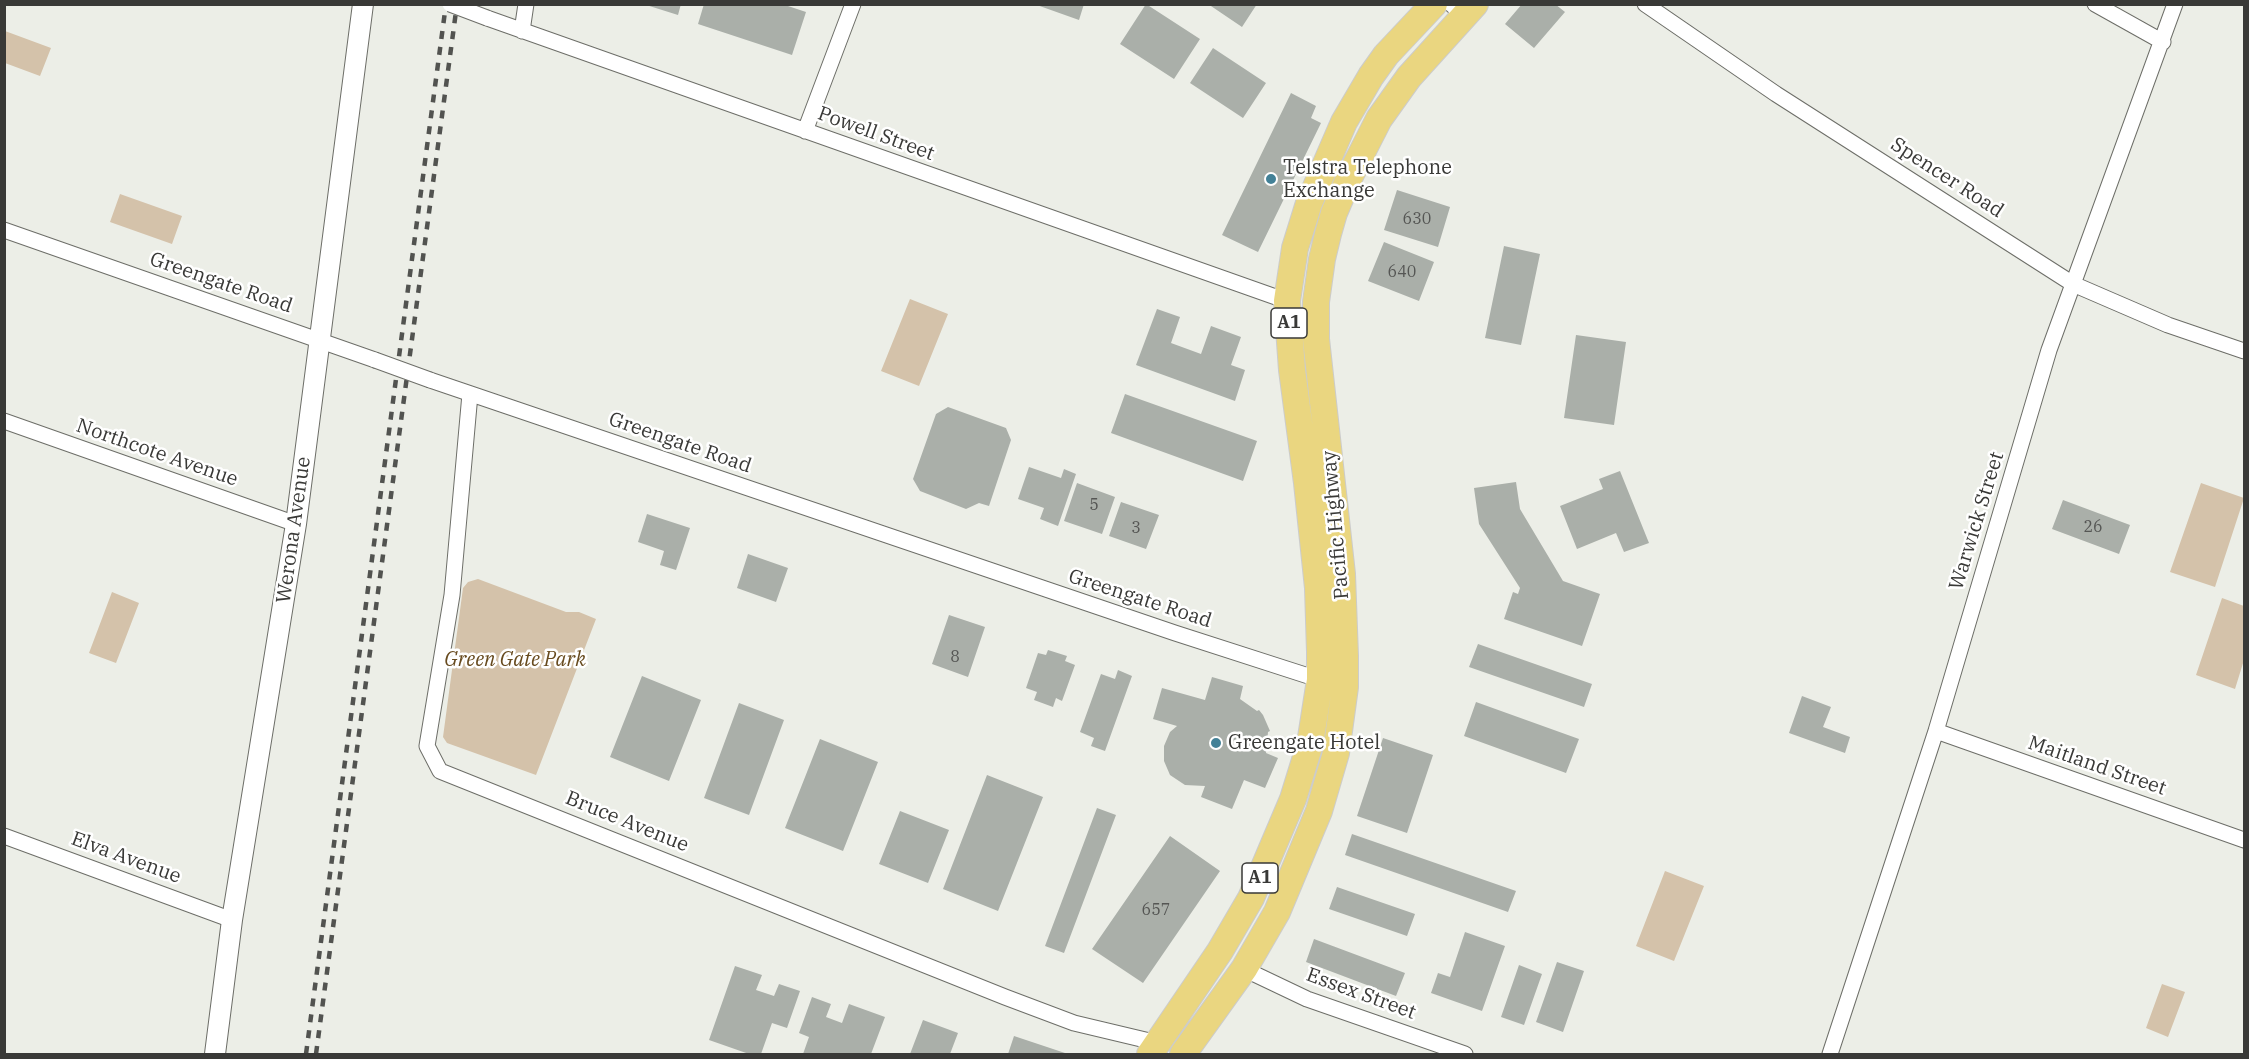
<!DOCTYPE html>
<html>
<head>
<meta charset="utf-8">
<style>
  body { margin:0 }
  #map { position:relative; width:2249px; height:1059px; overflow:hidden; background:#eceee7; font-family:"IBM Plex Serif",serif }
  canvas { display:block }
  .frame { position:absolute; inset:0; border:6px solid #393937; pointer-events:none }
</style>
</head>
<body>
<div id="map">
<canvas width="2249" height="1059"></canvas>
<div class="frame"></div>
</div>
<script>
const ctx = document.querySelector('canvas').getContext('2d');
ctx.lineJoin = 'round';
function fill(path, color) { ctx.fillStyle = color; ctx.fill(path, 'evenodd'); }
const poly = rows => new Path2D(rows.map(r => 'M' + r).join(''));
function trace(path, color, width, dash) { ctx.strokeStyle = color; ctx.lineWidth = width; ctx.lineCap = dash ? 'butt' : 'round'; ctx.setLineDash(dash || []); ctx.stroke(path); }
function write(font, color, halo, rows, align = 'center') {
  ctx.font = font + ' "IBM Plex Serif",serif'; ctx.lineWidth = 5; ctx.setLineDash([]); ctx.textBaseline = 'middle'; ctx.strokeStyle = halo; ctx.fillStyle = color; for (const [text, x, y, turn = 0] of rows) {
    ctx.save(); ctx.translate(x, y); ctx.rotate((+turn || 0) * Math.PI / 180); ctx.textAlign = isNaN(turn) ? turn : align; if (halo) ctx.strokeText(text, 0, 0); ctx.fillText(text, 0, 0); ctx.restore();
  }
}
fill(poly([
  [5,31,51,48,40,76,5,63],
  [120,194,182,216,172,244,110,222],
  [910,299,948,314,919,386,881,371],
  [2201,483,2244,498,2215,587,2170,572],
  [478,579,566,612,579,612,596,619,536,775,447,743,443,737,463,588,468,582],
  [112,592,139,603,116,663,89,653],
  [2222,598,2244,606,2244,660,2235,689,2196,675],
  [1665,871,1704,886,1674,961,1636,946],
  [2162,984,2185,992,2168,1037,2146,1028]
]), '#d4c2aa');
fill(poly([
  [643,4,681,4,678,15],
  [704,4,782,4,806,12,792,55,698,24],
  [1034,4,1084,4,1079,20],
  [1146,4,1200,39,1174,79,1120,44],
  [1208,4,1257,4,1242,27],
  [1522,4,1542,6,1555,4,1565,12,1534,48,1505,24],
  [1213,48,1266,83,1243,118,1190,83],
  [1291,93,1316,106,1311,118,1321,123,1258,252,1222,235],
  [1397,190,1450,207,1438,247,1384,230],
  [1384,242,1434,262,1419,301,1368,281],
  [1504,246,1540,254,1521,345,1485,338],
  [1157,309,1180,317,1171,343,1201,354,1211,326,1241,337,1231,365,1245,370,1235,401,1136,365],
  [1576,335,1626,342,1614,425,1564,418],
  [1125,394,1257,441,1243,481,1111,433],
  [948,407,1006,428,1011,440,989,506,979,503,966,509,920,491,913,479,936,414],
  [1029,467,1061,478,1064,469,1076,474,1058,526,1040,519,1044,508,1018,499],
  [1620,471,1649,543,1624,552,1616,533,1577,549,1560,506,1603,489,1599,479],
  [1516,482,1520,509,1563,581,1600,594,1582,646,1504,619,1513,592,1518,594,1520,588,1479,524,1474,488],
  [1077,483,1115,497,1102,534,1064,521],
  [2063,500,2130,525,2119,554,2052,529],
  [1121,502,1159,515,1146,549,1109,536],
  [647,514,690,528,676,570,660,565,664,551,638,542],
  [748,554,788,568,776,602,737,588],
  [949,615,985,627,968,677,932,664],
  [1478,644,1592,684,1584,707,1469,667],
  [1048,650,1067,656,1065,661,1075,665,1062,701,1056,698,1053,707,1034,700,1037,692,1026,688,1038,653,1046,655],
  [1118,670,1132,676,1105,751,1091,746,1094,738,1080,732,1101,674,1115,679],
  [642,676,701,700,669,781,610,757],
  [1212,677,1243,686,1240,699,1257,711,1259,710,1263,715,1270,731,1268,732,1266,753,1278,758,1265,788,1244,780,1232,809,1201,797,1205,786,1185,785,1170,775,1164,761,1164,746,1170,732,1177,726,1153,719,1162,688,1205,700],
  [1802,696,1831,707,1823,727,1850,737,1845,753,1789,733],
  [1476,702,1579,739,1566,773,1464,736],
  [739,703,784,720,749,815,704,798],
  [1383,738,1433,755,1407,833,1357,816],
  [820,739,878,762,843,851,785,828],
  [987,775,1043,797,998,911,943,889],
  [1097,808,1116,815,1064,953,1045,946],
  [900,811,949,830,928,883,879,864],
  [1352,834,1516,891,1508,912,1345,855],
  [1170,836,1220,871,1143,983,1092,949],
  [1337,887,1415,914,1407,936,1329,909],
  [1465,932,1505,946,1482,1011,1431,993,1438,973,1450,977],
  [1314,939,1405,973,1396,996,1306,962],
  [1557,962,1584,971,1563,1032,1536,1022],
  [1519,965,1542,974,1524,1025,1501,1017],
  [735,966,762,975,756,990,774,996,779,984,800,991,787,1028,772,1023,761,1054,749,1054,709,1040],
  [812,997,831,1004,826,1017,842,1023,849,1004,885,1017,871,1054,803,1054,809,1037,799,1033],
  [923,1020,958,1033,950,1054,910,1054],
  [1014,1036,1068,1054,1008,1054]
]), '#aaafa9');
const minor = poly([
  [1451,4,1465,17],
  [1645,4,1776,94,2073,284,2168,325,2244,351],
  [2095,4,2163,42],
  [487,18,1287,301],
  [522,31,526,4],
  [805,131,853,4],
  [4,230,375,360],
  [430,380,1175,633,1327,682],
  [470,394,452,595,427,746,440,771,1005,997,1074,1023,1158,1043],
  [4,421,296,524],
  [1936,731,2244,840],
  [4,836,232,920],
  [1244,969,1307,999,1465,1054],
  [1830,1054,1936,731,2049,350,2175,4]
]);
const tertiary = poly([
  [215,1054,232,920,296,524,363,4]
]);
const trunk = poly([
  [1150,1054,1220,951,1251,898,1293,799,1310,744,1320,680,1320,652,1318,588,1307,483,1292,370,1287,301,1295,248,1309,203,1344,122,1371,76,1386,55,1434,4],
  [1183,1054,1244,969,1277,912,1319,811,1336,753,1345,687,1345,656,1342,574,1316,339,1316,302,1322,259,1328,234,1334,213,1349,178,1379,119,1409,77,1475,4]
]);
trace(minor, '#6d6e68', 17);
trace(tertiary, '#6d6e68', 22);
trace(trunk, '#cccccb', 28);
trace(minor, '#fff', 15);
trace(tertiary, '#fff', 20);
trace(trunk, '#ead680', 26);
trace(poly([
  [306,1054,446,4],
  [316,1054,457,4]
]), '#525350', 4.5, [8, 8]);
const minorBridge = poly([
  [450,4,487,18],
  [375,360,430,380]
]);
trace(minorBridge, '#6d6e68', 17, []);
trace(minorBridge, '#fff', 15);
for (const [x, y, r, color] of [
  [1271,179,6,"#438197"],
  [1216,743,6,"#438197"]
]) { const dot = new Path2D(); dot.arc(x, y, r, 0, 2 * Math.PI); ctx.fillStyle = color; ctx.fill(dot); trace(dot, '#fff', 2); }
write('16px', '#555654', null, [
  ["630",1417,219],
  ["640",1402,272],
  ["5",1094,505],
  ["26",2093,527],
  ["3",1136,528],
  ["8",955,657],
  ["657",1156,910]
]);
for (const [x, y, w] of [
  [1289,323,36],
  [1260,878,36]
]) { const box = new Path2D(); box.roundRect(x - w / 2, y - 15, w, 30, 4.5); ctx.fillStyle = '#fff'; ctx.fill(box); trace(box, '#393937', 1.5); }
write('bold 18px', '#393937', null, [
  ["A1",1289,323],
  ["A1",1260,878]
]);
write('20px', '#393937', '#fff', [
  ["Powell Street",876,134,20],
  ["Spencer Road",1947,178,33],
  ["Greengate Road",221,283,19],
  ["Greengate Road",680,443,19],
  ["Northcote Avenue",157,453,19],
  ["Warwick Street",1977,521,-73],
  ["Pacific Highway",1336,525,-95],
  ["Werona Avenue",294,530,-82],
  ["Greengate Road",1140,599,18],
  ["Maitland Street",2097,766,19],
  ["Bruce Avenue",627,822,22],
  ["Elva Avenue",126,858,20],
  ["Essex Street",1361,994,20]
]);
write('20px', '#393937', '#fff', [
  ["Telstra Telephone",1283,168],
  ["Exchange",1283,191],
  ["Greengate Hotel",1228,743]
], 'left');
write('italic 20px', '#674a1e', '#fff', [
  ["Green Gate Park",515,660]
]);
</script>
</body>
</html>
